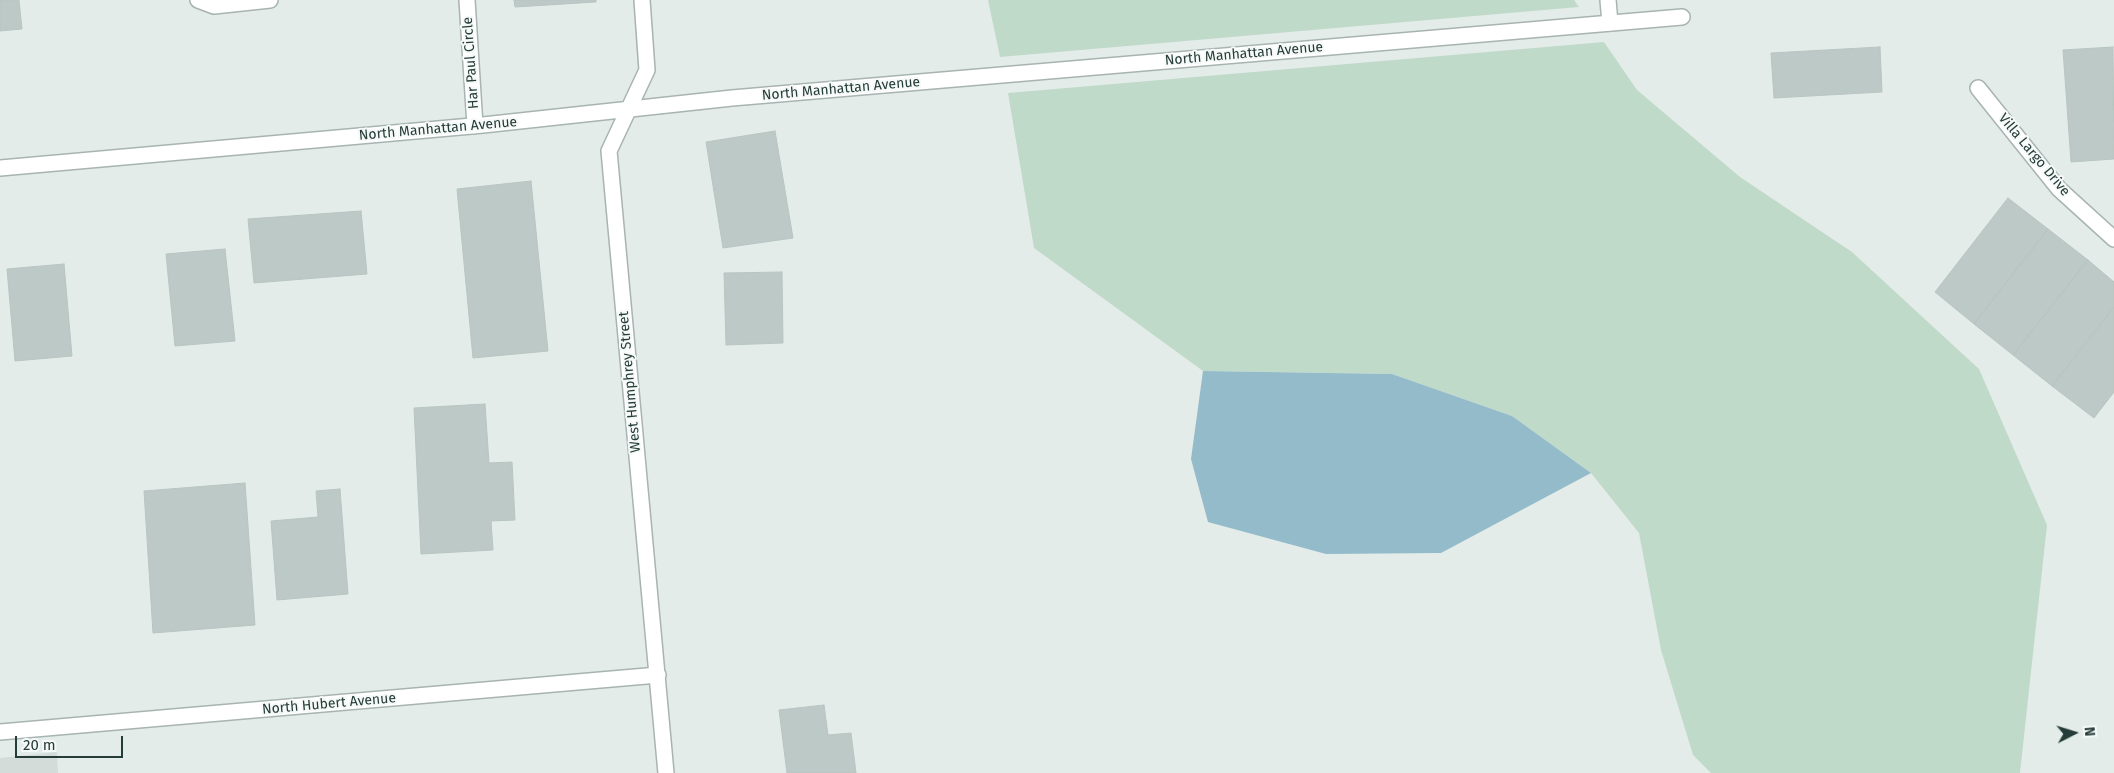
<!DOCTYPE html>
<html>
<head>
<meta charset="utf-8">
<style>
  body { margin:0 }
  #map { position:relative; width:2114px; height:773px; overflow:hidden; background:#e4ecea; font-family:"Fira Sans",sans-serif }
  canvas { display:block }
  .north { position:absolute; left:2049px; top:708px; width:50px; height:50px; -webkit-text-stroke:4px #f5f9f7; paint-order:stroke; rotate:85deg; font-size:14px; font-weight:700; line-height:20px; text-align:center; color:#263c38 }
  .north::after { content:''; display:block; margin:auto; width:18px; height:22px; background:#263c38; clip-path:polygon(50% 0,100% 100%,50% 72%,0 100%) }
  .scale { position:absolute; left:15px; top:736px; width:108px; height:22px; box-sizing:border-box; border:2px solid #263c38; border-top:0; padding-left:6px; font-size:15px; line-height:18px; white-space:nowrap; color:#263c38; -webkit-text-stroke:4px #f5f9f7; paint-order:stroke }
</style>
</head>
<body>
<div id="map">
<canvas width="2114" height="773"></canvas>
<div class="north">N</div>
<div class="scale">20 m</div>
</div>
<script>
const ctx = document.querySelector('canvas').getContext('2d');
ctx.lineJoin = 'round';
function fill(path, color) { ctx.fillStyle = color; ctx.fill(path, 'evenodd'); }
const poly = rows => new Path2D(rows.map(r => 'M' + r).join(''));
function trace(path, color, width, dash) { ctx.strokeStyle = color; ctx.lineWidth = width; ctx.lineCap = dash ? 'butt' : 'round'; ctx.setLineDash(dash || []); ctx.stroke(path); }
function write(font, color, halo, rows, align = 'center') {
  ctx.font = font + ' "Fira Sans",sans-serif'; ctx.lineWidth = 4; ctx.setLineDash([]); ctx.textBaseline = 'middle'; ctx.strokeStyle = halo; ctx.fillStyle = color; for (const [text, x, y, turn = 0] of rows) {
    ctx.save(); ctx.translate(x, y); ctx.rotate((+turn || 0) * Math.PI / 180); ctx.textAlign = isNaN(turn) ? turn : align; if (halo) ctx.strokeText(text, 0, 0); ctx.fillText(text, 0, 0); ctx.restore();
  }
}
fill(poly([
  [57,752,58,773,0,773,0,758]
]), '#d3dcd9');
fill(poly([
  [988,0,1574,0,1579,7,1000,57],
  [1604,42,1637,90,1740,177,1852,252,1979,369,2047,525,2020,773,1711,773,1693,755,1661,650,1639,533,1591,473,1512,416,1392,374,1203,371,1034,248,1008,93]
]), '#c0daca');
fill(poly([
  [1203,371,1392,374,1512,416,1591,473,1441,553,1326,554,1208,522,1191,459]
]), '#93bbca');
const building = poly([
  [0,0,19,0,22,29,0,31,0,0],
  [514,0,596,0,596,2,515,7,514,0],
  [1880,47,1882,92,1774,98,1771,53,1880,47],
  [2113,47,2114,159,2071,162,2063,50,2113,47],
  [775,131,793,238,723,248,706,142,775,131],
  [531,181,548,351,473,358,457,189,531,181],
  [2008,198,2048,229,1974,324,1935,292,2008,198],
  [361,211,367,274,254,283,248,219,361,211],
  [2048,229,2088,260,2013,355,1974,324,2048,229],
  [225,249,235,341,175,346,166,254,225,249],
  [2088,260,2114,282,2114,307,2052,386,2013,355,2088,260],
  [64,264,72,356,15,361,7,269,64,264],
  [782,272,783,343,726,345,724,273,782,272],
  [2114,307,2114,392,2094,418,2052,386,2114,307],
  [485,404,489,463,512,462,515,520,491,521,493,550,421,554,414,408,485,404],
  [245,483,255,625,153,633,144,491,245,483],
  [340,489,348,594,277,600,271,521,318,517,316,491,340,489],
  [824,705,828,735,851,733,856,773,787,773,779,710,824,705]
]);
fill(building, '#bdc9c6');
trace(building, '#b7c5c1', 1);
const service = poly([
  [1608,0,1610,23]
]);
const minor = poly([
  [198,0,214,6,270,0],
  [467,0,475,126],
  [642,0,647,70,609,151,666,773],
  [1978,88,2059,189,2114,239],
  [0,168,483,125,732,98,1682,17],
  [0,732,658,675]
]);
trace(service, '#a7b4b1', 18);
trace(minor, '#a7b4b1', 18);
trace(service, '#fff', 15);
trace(minor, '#fff', 15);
write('14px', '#263c38', '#f5f9f7', [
  ["North Manhattan Avenue",1244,54,-5],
  ["Har Paul Circle",471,63,-94],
  ["North Manhattan Avenue",841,89,-5],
  ["North Manhattan Avenue",438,129,-5],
  ["Villa Largo Drive",2034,155,50],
  ["West Humphrey Street",630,382,-95],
  ["North Hubert Avenue",329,704,-5]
]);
</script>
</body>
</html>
